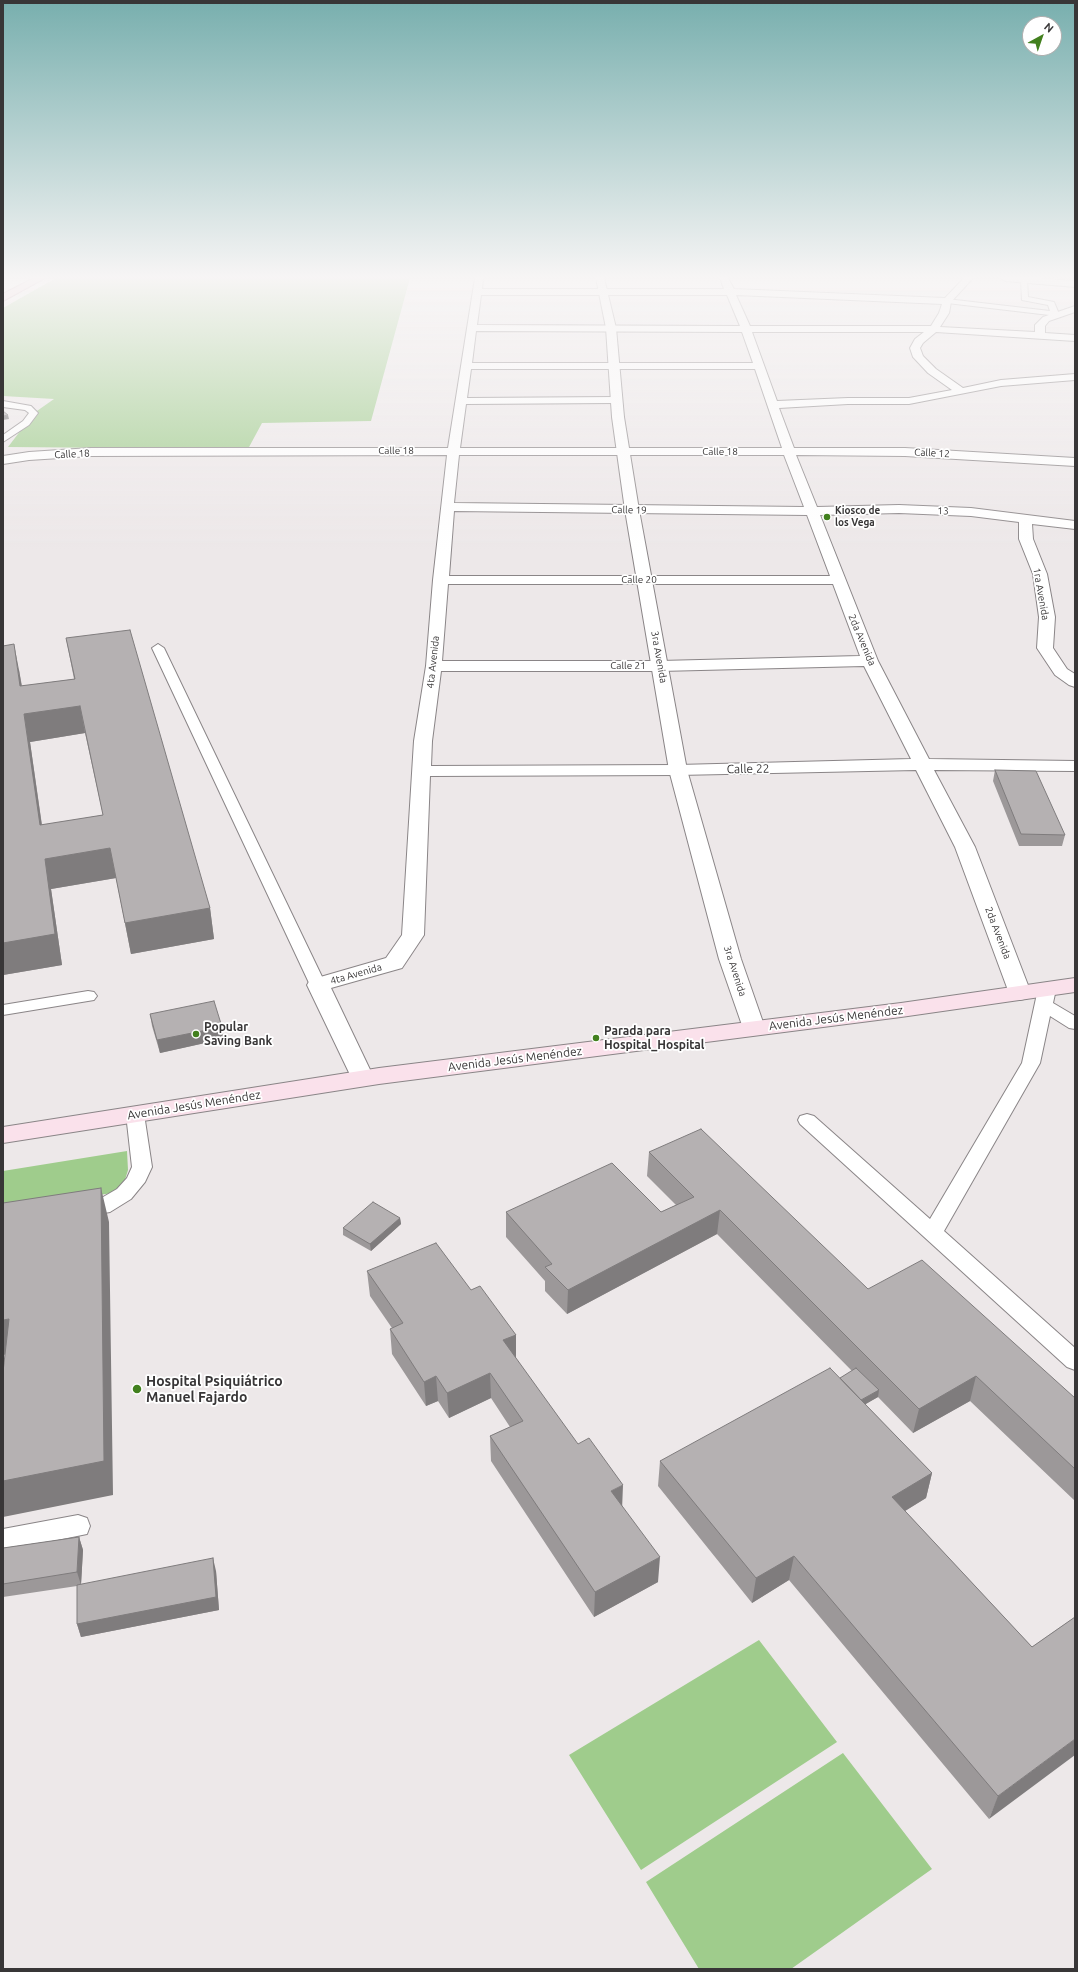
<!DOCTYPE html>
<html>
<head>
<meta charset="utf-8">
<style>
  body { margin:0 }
  #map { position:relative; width:1078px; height:1972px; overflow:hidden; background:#ede8e9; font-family:Ubuntu,sans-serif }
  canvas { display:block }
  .frame { position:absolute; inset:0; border:4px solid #383637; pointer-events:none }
  .north { position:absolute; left:1022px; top:16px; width:40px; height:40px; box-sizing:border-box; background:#fff; border:1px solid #afafaf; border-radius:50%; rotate:40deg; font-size:11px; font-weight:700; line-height:16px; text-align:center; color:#383637 }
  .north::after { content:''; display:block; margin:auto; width:14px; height:18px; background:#42801e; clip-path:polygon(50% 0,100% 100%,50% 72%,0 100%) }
</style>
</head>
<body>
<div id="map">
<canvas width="1078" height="1972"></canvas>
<div class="frame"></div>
<div class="north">N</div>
</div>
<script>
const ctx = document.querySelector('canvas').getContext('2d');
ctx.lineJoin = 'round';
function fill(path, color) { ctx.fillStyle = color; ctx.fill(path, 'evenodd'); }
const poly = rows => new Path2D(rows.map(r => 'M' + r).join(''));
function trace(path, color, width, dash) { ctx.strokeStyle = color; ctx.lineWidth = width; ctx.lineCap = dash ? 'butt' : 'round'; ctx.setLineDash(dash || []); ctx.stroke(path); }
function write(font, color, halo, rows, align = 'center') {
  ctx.font = font + ' Ubuntu,sans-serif'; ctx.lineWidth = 3.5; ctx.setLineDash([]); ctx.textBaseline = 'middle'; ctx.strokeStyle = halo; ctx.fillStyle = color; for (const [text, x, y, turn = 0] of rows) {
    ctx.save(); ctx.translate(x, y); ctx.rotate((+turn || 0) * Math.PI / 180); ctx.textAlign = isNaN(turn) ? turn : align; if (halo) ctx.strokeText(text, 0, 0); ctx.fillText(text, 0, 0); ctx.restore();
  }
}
fill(poly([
  [56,278,410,278,371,421,262,423,248,449,8,447,34,413,54,399,3,396,3,308],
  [127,1151,128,1170,124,1183,112,1193,3,1210,3,1171],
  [759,1640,837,1742,641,1870,569,1755],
  [843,1753,932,1869,791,1969,699,1969,646,1882]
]), '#9fcc8c');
const service = poly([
  [1024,278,1027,280,1028,297,1054,302,1059,314,1058,316,947,303,943,301,947,299,1050,311,1048,305,1022,300,1021,280,1024,278],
  [3,401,31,406,38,413,29,425,3,442,3,435,23,421,29,413,25,410,3,407,3,401],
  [158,644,164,648,326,985,324,989,318,990,312,989,310,985,152,648,158,644],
  [1047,984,1053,985,1056,989,1053,1003,1075,1016,1075,1029,1069,1028,1050,1016,1040,1063,944,1231,1075,1348,1075,1370,1067,1367,800,1124,798,1120,800,1116,807,1114,814,1116,930,1219,1022,1063,1038,989,1041,985,1047,984],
  [88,991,94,992,97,996,94,1000,3,1015,3,1005,88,991],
  [135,1108,142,1110,144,1114,152,1167,145,1182,131,1199,110,1212,82,1217,75,1215,72,1210,75,1205,98,1200,117,1189,127,1178,132,1167,126,1114,128,1110,135,1108],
  [78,1515,87,1518,90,1526,87,1534,3,1551,3,1529,78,1515]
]);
const minor = poly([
  [475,278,483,278,482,289,724,289,720,278,728,278,734,289,945,298,964,278,973,278,951,302,949,313,940,327,1035,332,1035,325,1043,317,1075,306,1075,312,1049,321,1045,326,1045,333,1075,335,1075,341,936,332,923,343,920,348,923,356,936,369,963,388,1001,380,1075,374,1075,380,1001,386,909,404,848,404,779,408,794,448,905,448,1075,458,1075,466,905,456,796,455,817,507,899,505,971,508,1075,521,1075,529,1032,524,1033,539,1047,574,1055,617,1053,648,1067,669,1075,674,1075,687,1069,685,1055,675,1037,648,1039,617,1033,574,1019,539,1019,522,971,516,899,513,820,515,878,661,929,759,1075,761,1075,771,934,770,975,847,1031,993,1028,998,1020,1000,1012,998,1009,993,955,847,916,770,678,775,430,776,424,935,402,968,331,988,374,1078,370,1083,362,1086,354,1083,307,985,310,980,386,958,402,935,414,741,426,666,433,580,447,455,91,456,29,460,3,464,3,456,29,452,91,448,448,448,475,278],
  [481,295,727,295,740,326,477,325,481,295],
  [736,295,942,304,939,313,931,326,750,326,736,295],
  [476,331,742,332,753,363,472,363,476,331],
  [752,332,924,332,915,339,910,348,913,357,928,373,952,390,909,398,848,398,777,401,752,332],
  [471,369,755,369,782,448,460,448,466,404,616,403,622,400,616,397,467,398,471,369],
  [459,455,784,455,804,507,454,503,459,455],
  [454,511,807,515,830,576,449,576,454,511],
  [448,584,833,584,860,656,660,661,442,661,448,584],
  [864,666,911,759,678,765,431,766,432,741,441,671,660,671,864,666],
  [1001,278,1037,278,1075,281,1075,287,1005,281,1001,278]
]);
const tertiary = poly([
  [596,278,604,278,616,328,624,417,639,510,687,770,741,959,765,1028,762,1033,754,1035,746,1033,743,1028,719,959,669,770,625,510,612,417,606,328,596,278]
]);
const secondary = poly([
  [1075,978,1075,992,901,1017,379,1084,3,1143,3,1127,379,1068,901,1003,1075,978]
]);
const primary = poly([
  [34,278,45,278,3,301,3,294,34,278]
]);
trace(service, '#8a8587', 2);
trace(minor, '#8a8587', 2);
trace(tertiary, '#8a8587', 2);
trace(secondary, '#8a8587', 2);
trace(primary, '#b0788d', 2);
fill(service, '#fff');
fill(minor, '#fff');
fill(tertiary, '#fff');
fill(secondary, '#fae1eb');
fill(primary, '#f6c4d6');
fill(poly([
  [66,638,210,908,214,939,131,954,116,878,51,889,62,965,3,975,19,670,22,686,74,679],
  [85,733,103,815,42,825,30,742],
  [995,770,1065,835,1062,846,1019,846,993,781],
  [150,1014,223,1039,160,1053,152,1026],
  [649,1152,868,1289,1075,1398,1075,1501,970,1401,913,1433,878,1397,865,1404,932,1473,926,1498,905,1511,1032,1647,1075,1617,989,1819,789,1580,752,1603,658,1486,660,1461,840,1378,852,1371,717,1234,567,1314,545,1291,545,1281,506,1237,506,1212,661,1212,676,1205,647,1176],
  [400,1218,401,1224,371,1251,343,1235,343,1228],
  [367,1271,471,1290,516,1335,516,1359,622,1506,658,1582,594,1617,491,1461,490,1436,510,1427,491,1398,449,1418,438,1401,426,1406,392,1354,390,1329,392,1328,370,1296],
  [79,1537,83,1550,81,1584,216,1571,219,1610,81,1637,77,1624,77,1586,3,1597,3,1548]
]), '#9c9899');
fill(poly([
  [8,415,9,419,3,420,3,416],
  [14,644,19,670,26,713,20,686],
  [80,706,85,733,30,742,46,855,40,825,24,714],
  [110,848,116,878,51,889,62,965,3,975,3,943,45,859],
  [210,908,214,939,131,954,125,923],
  [222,1027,223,1039,160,1053,157,1040],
  [101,1188,109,1222,113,1495,3,1517,3,1481],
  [720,1210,717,1234,567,1314,568,1290],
  [400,1218,401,1224,371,1251,370,1244],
  [9,1319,19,1353,3,1355,3,1320],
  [516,1335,516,1360,503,1340],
  [490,1373,491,1398,449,1418,447,1393],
  [436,1376,438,1401,426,1406,424,1382],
  [976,1376,970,1401,913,1433,919,1409],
  [879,1390,878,1397,847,1415,848,1408],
  [932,1473,926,1498,887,1522,892,1497],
  [623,1485,622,1510,611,1491],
  [79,1537,83,1550,81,1585,77,1572],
  [794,1556,789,1580,752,1603,756,1578],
  [660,1557,658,1582,594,1617,595,1592],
  [213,1558,216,1571,219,1610,81,1637,77,1624],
  [1075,1739,1075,1755,989,1819,998,1796]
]), '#7f7c7d');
const building = poly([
  [3,411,8,415,3,416,3,411],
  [130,630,210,908,125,923,110,848,45,859,55,934,3,943,3,646,14,644,20,686,75,679,66,638,130,630],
  [80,706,103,815,40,825,24,714,80,706],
  [995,770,1036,771,1065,835,1021,834,995,770],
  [214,1001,222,1027,157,1040,150,1014,214,1001],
  [701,1129,868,1289,922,1260,1075,1398,1075,1469,976,1376,919,1409,720,1210,568,1290,545,1267,552,1264,506,1212,612,1163,661,1212,694,1197,649,1152,701,1129],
  [101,1188,104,1461,3,1481,3,1372,9,1319,3,1320,3,1203,101,1188],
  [373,1202,400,1218,370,1244,343,1228,373,1202],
  [436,1243,471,1290,480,1286,516,1335,503,1340,578,1444,589,1438,623,1485,611,1491,660,1557,595,1592,490,1436,523,1421,490,1373,447,1393,436,1376,424,1382,390,1329,403,1323,367,1271,436,1243],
  [830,1368,932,1473,892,1497,1032,1647,1075,1617,1075,1739,998,1796,794,1556,756,1578,660,1461,830,1368],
  [856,1368,879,1390,861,1400,840,1378,856,1368],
  [79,1537,77,1572,3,1584,3,1548,79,1537],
  [213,1558,216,1597,77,1624,77,1585,213,1558]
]);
fill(building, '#b5b1b2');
trace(building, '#7f7c7d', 1);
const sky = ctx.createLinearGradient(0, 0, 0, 554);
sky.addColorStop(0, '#78afae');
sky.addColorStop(0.5, '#f7f5f5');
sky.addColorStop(1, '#f7f5f500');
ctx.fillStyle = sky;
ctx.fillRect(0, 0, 1078, 554);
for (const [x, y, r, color] of [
  [827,517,4,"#42801e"],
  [196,1034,4,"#42801e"],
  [596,1038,4,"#42801e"],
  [137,1389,5,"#42801e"]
]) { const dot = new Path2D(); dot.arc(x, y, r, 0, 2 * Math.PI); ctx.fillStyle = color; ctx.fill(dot); trace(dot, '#fff', 1.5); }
write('10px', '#383637', '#fff', [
  ["Calle 18",396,451],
  ["Calle 18",720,452],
  ["Calle 12",932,453,3],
  ["Calle 18",72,454,-3],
  ["Calle 19",629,510,1],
  ["13",943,511,2],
  ["Calle 20",639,580],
  ["1ra Avenida",1041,594,80],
  ["2da Avenida",862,640,67],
  ["3ra Avenida",659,657,80],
  ["4ta Avenida",433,662,-84],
  ["Calle 21",628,666],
  ["2da Avenida",998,933,69],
  ["3ra Avenida",735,971,72],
  ["4ta Avenida",356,974,-16]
]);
write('bold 10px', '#383637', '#fff', [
  ["Kiosco de",835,511],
  ["los Vega",835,523]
], 'left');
write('12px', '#383637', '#fff', [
  ["Calle 22",748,769,-1],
  ["Avenida Jesús Menéndez",836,1018,-7],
  ["Avenida Jesús Menéndez",515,1059,-7],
  ["Avenida Jesús Menéndez",194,1105,-9]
]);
write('bold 12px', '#383637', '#fff', [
  ["Popular",204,1027],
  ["Saving Bank",204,1041],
  ["Parada para",604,1031],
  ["Hospital_Hospital",604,1045]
], 'left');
write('bold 14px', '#383637', '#fff', [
  ["Hospital Psiquiátrico",146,1381],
  ["Manuel Fajardo",146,1397]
], 'left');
</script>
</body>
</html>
